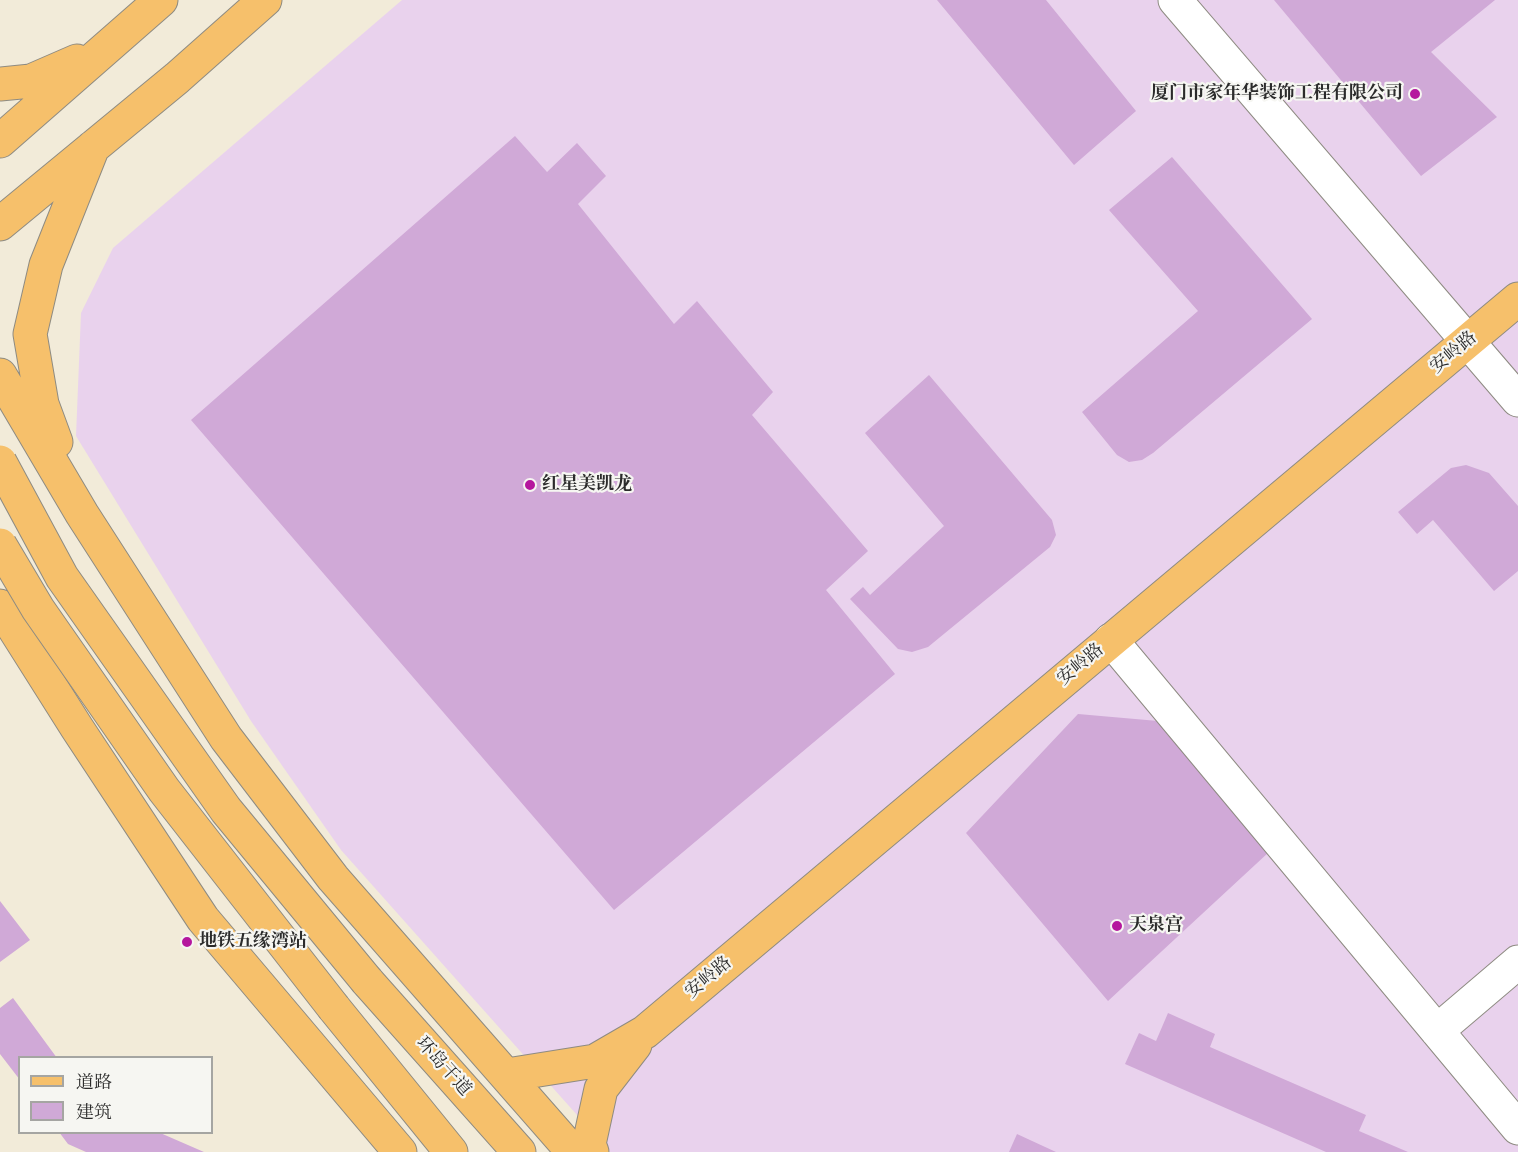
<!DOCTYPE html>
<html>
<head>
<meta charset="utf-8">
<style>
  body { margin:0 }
  #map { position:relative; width:1518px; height:1152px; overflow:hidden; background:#f2ebd9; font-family:Cardo,"Noto Serif SC",serif }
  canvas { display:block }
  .legend { position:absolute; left:18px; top:1056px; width:195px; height:78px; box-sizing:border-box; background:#f6f6f2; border:2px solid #a5a5a2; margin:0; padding:8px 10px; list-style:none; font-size:18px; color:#2b2b2b }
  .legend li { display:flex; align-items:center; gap:12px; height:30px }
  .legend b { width:30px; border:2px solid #a5a5a2 }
</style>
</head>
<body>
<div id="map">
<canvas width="1518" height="1152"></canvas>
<ul class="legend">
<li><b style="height:8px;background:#f6c06b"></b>道路</li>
<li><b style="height:16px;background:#d0a9d7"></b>建筑</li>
</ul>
</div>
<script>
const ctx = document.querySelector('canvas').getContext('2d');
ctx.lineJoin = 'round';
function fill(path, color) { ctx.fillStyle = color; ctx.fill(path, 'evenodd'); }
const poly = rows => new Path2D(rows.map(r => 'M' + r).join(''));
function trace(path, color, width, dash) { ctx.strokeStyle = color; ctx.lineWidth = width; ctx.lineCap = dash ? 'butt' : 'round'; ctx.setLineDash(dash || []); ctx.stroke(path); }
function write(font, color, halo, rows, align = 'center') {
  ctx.font = font + ' Cardo,"Noto Serif SC",serif'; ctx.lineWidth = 4.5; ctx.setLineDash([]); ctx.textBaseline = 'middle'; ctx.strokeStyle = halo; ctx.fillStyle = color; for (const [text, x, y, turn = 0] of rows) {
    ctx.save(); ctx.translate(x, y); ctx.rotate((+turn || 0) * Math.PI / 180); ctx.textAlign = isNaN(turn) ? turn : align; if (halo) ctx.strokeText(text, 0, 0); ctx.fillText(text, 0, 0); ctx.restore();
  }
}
fill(poly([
  [402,0,1518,0,1518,1152,610,1152,341,850,251,721,76,436,81,313,113,248]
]), '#e9d2ed');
fill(poly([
  [937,0,1046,0,1136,111,1074,165],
  [1274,0,1495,0,1431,52,1497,117,1421,176],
  [515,136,547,172,577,143,606,176,578,204,674,324,697,301,773,392,752,415,868,551,826,590,895,674,614,910,191,420],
  [1172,157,1312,319,1153,453,1142,460,1129,462,1117,455,1082,412,1198,311,1109,210],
  [929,375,1052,520,1056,535,1050,547,928,647,912,652,898,649,850,599,863,587,870,595,944,526,865,433],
  [1466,465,1489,473,1518,506,1518,571,1494,591,1433,520,1417,534,1398,512,1451,468],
  [1078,714,1158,721,1269,852,1108,1001,966,833],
  [0,901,30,940,0,962],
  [13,998,57,1058,20,1058,20,1080,0,1054,0,1008],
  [1168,1013,1215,1034,1210,1047,1366,1115,1359,1131,1408,1152,1326,1152,1125,1064,1139,1033,1156,1041],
  [59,1132,158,1132,204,1152,86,1152,68,1144],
  [1017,1134,1056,1152,1009,1152]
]), '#d0a9d7');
const minor = poly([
  [1175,0,1518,400],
  [1111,640,1518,1128],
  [1437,1031,1518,962]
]);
const major = poly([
  [0,84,31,81,77,61],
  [0,141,161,0],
  [0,224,177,78,265,0],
  [0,375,82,514,226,738,333,878,573,1152],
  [56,442,42,404,30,334,46,265,93,147],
  [0,606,77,728,203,919,400,1152],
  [507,1075,595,1061,645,1032,1518,299],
  [592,1152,589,1144,601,1089,635,1045]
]);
const highway = poly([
  [367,981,519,1152],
  [334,1008,451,1152]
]);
trace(minor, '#8e8b82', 35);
trace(major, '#8e8b82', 35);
trace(highway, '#8e8b82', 35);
trace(minor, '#fff', 33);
trace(major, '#f6c06b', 33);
trace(highway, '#f6c06b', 33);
const highwayBridge = poly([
  [0,462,62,577,226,810,367,981],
  [0,545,38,609,164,790,334,1008]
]);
trace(highwayBridge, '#8e8b82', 35, []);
trace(highwayBridge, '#f6c06b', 33);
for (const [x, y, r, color] of [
  [1415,94,6,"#b5179e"],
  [530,485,6,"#b5179e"],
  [1117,926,6,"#b5179e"],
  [187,942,6,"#b5179e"]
]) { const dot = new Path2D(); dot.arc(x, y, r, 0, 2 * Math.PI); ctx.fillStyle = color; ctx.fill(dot); trace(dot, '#f6f6f2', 2); }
write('bold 18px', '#2b2b2b', '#f6f6f2', [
  ["厦门市家年华装饰工程有限公司",1403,94,"right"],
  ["红星美凯龙",542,485],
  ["天泉宫",1129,926],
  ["地铁五缘湾站",199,942]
], 'left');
write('18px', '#2b2b2b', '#f6f6f2', [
  ["安岭路",1454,353,-40],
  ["安岭路",1081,665,-40],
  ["安岭路",709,978,-40],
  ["环岛干道",443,1067,48]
]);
</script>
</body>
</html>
